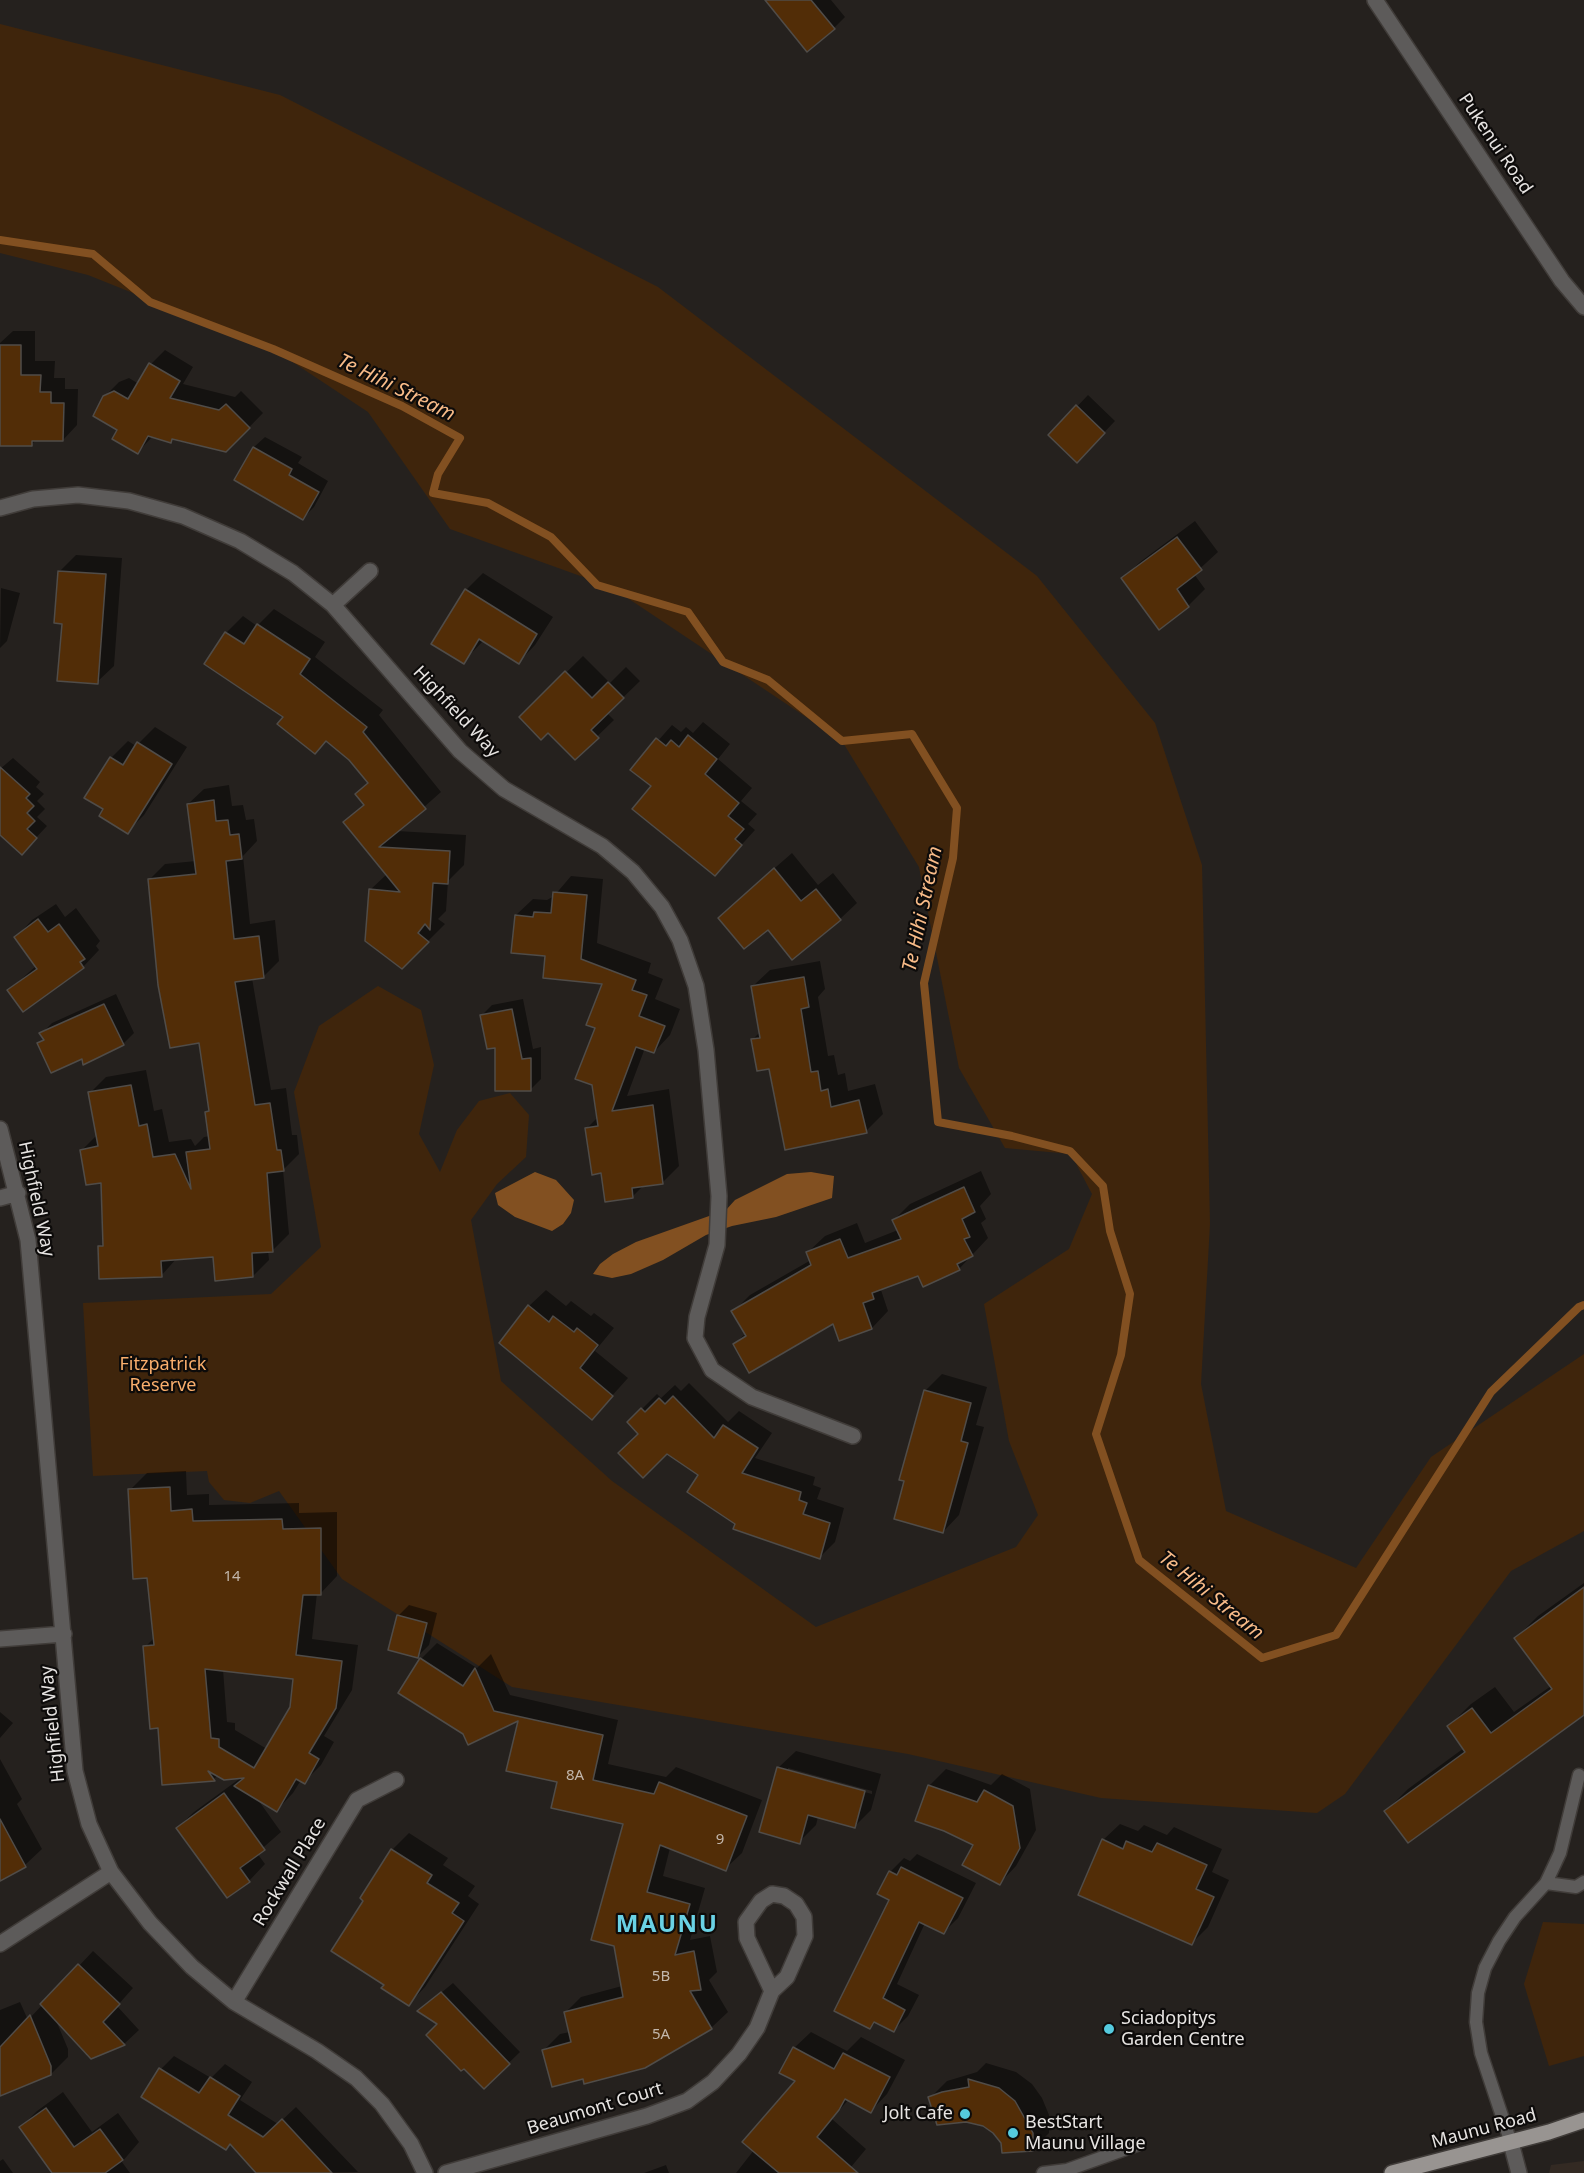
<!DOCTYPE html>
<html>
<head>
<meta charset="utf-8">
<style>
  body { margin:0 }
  canvas { display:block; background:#25211e }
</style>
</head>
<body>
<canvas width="1584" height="2173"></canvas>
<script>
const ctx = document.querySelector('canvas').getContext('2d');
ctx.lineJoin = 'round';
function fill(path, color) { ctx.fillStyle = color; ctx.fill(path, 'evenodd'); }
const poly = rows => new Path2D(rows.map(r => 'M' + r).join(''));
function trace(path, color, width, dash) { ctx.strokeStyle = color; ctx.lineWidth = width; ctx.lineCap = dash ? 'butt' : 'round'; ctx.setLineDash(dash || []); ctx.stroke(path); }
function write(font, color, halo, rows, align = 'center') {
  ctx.font = font + ' "Noto Sans",sans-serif'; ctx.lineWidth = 4.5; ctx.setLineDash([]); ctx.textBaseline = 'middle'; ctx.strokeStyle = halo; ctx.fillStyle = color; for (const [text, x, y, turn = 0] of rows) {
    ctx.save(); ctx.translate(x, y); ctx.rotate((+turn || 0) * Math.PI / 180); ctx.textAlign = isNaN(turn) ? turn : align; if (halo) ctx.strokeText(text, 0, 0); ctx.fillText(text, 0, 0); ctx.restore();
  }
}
fill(poly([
  [1584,2161,1584,2173,1549,2173,1551,2165]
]), '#332a23');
fill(poly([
  [0,24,280,95,658,287,1037,576,1155,723,1202,865,1210,1224,1201,1384,1226,1511,1356,1568,1431,1457,1584,1354,1584,1531,1511,1571,1345,1794,1317,1813,1101,1798,908,1754,512,1687,342,1579,279,1491,250,1503,224,1500,209,1482,207,1471,93,1476,83,1303,271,1294,321,1247,294,1092,319,1026,378,986,421,1010,434,1065,419,1134,440,1172,457,1130,479,1101,510,1093,529,1115,526,1157,497,1184,471,1220,501,1381,612,1481,816,1627,1016,1547,1038,1515,1009,1441,984,1304,1069,1249,1092,1194,1071,1154,1005,1148,959,1068,919,867,842,741,611,587,450,529,368,412,273,349,88,275,0,253],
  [1543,1922,1584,1924,1584,2056,1549,2066,1524,1984]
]), '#3f250c');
fill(poly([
  [535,1172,556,1180,574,1200,571,1213,563,1224,552,1231,515,1217,498,1205,495,1193],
  [811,1172,834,1176,832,1198,776,1217,732,1226,706,1235,663,1260,631,1274,612,1278,593,1274,600,1264,613,1254,636,1242,726,1210,735,1200,787,1174]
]), '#825021');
fill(poly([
  [766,0,831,0,845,17,834,28],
  [13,331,35,331,35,361,55,361,54,378,65,378,65,389,78,389,77,425,63,440,37,439,32,444,0,444,0,343],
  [165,350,193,367,183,384,235,397,241,391,263,413,226,451,153,436,138,452,119,429,104,397,119,382,129,378,139,384,151,364],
  [1088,395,1115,421,1077,461,1050,435],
  [265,437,302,457,298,463,328,481,314,507,303,518,236,479,254,447],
  [1195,521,1218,552,1194,574,1205,589,1188,606,1160,628,1123,578,1140,562],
  [76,555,122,558,114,666,97,682,63,623,59,572],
  [483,573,553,617,535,645,519,662,484,640,463,662,433,643,466,590],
  [1,588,20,593,7,641,0,648],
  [274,609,325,642,315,657,383,710,379,715,441,792,397,831,466,835,464,865,448,881,446,911,438,919,445,924,402,967,370,890,387,874,345,823,365,804,357,794,369,782,350,759,327,741,315,752,226,633,243,616,257,626],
  [583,656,610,683,626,667,640,681,607,713,614,720,575,758,548,731,521,717],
  [703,722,730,744,718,759,752,788,741,801,757,814,748,824,755,830,715,874,653,786,632,770,672,725,681,732,686,727,693,733],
  [155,727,187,747,144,815,127,832,105,809,111,758,128,741,136,746],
  [13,758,40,782,36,787,44,794,37,801,45,809,37,817,47,826,32,842,0,833,0,769],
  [229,785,232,806,243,805,246,820,254,819,257,841,243,856,250,924,275,920,279,961,263,977,252,978,271,1090,286,1088,292,1135,297,1135,299,1154,283,1170,289,1234,273,1250,268,1250,269,1260,253,1276,214,1255,177,1258,161,1276,100,1246,105,1242,102,1181,81,1151,98,1134,90,1093,106,1077,146,1070,154,1111,162,1109,169,1142,191,1139,195,1146,204,1137,210,1136,206,1113,210,1109,200,1041,149,880,165,864,196,861,188,804,204,789],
  [792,853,818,885,833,873,857,903,840,919,768,928,737,901],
  [571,876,603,879,597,943,651,963,648,973,663,979,655,999,680,1009,670,1035,654,1052,645,1048,627,1096,669,1089,679,1166,662,1183,644,1185,633,1196,603,1172,587,1128,598,1117,597,1027,604,983,547,954,516,915,533,899,547,900,554,896],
  [56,904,65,917,76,908,100,941,96,946,99,950,83,967,9,990,36,966,16,937,32,920],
  [820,961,825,989,818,997,828,1056,834,1055,838,1075,845,1073,848,1091,875,1084,883,1114,866,1131,770,1067,753,1039,760,1032,753,986,770,970],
  [116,994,134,1033,123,1044,83,1057,39,1044,44,1039,41,1034,52,1023],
  [523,999,533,1049,541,1047,541,1079,530,1090,496,1046,481,1016,492,1005],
  [981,1171,991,1194,980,1206,986,1219,981,1223,988,1238,959,1269,919,1274,884,1287,881,1290,888,1311,872,1328,834,1322,734,1344,746,1333,733,1312,750,1295,811,1260,808,1252,825,1236,857,1223,865,1243,898,1230,894,1220,910,1204],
  [546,1290,566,1306,571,1301,591,1316,594,1313,614,1328,595,1351,628,1378,592,1418,529,1306],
  [942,1374,987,1387,976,1425,984,1427,959,1515,943,1532,925,1391],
  [689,1383,728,1422,739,1411,772,1433,755,1458,815,1477,813,1485,821,1488,817,1499,844,1508,835,1542,820,1557,737,1523,700,1474,640,1434,629,1422,657,1394,661,1398,675,1385,681,1391],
  [186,1471,187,1495,209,1494,209,1505,299,1503,299,1513,337,1512,337,1576,321,1593,317,1593,312,1639,358,1645,352,1690,324,1736,334,1742,321,1765,304,1782,301,1780,293,1793,277,1810,256,1797,281,1832,257,1853,265,1864,249,1881,177,1828,194,1812,242,1777,218,1775,214,1779,164,1783,159,1727,145,1647,155,1637,148,1576,130,1490,147,1473],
  [223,1669,295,1678,291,1707,267,1749,235,1730,235,1723,227,1722],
  [1584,1583,1584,1713,1386,1811,1408,1789,1464,1748,1449,1726,1471,1704,1495,1687,1514,1712,1551,1686,1516,1638,1538,1616],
  [409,1605,437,1613,429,1645,418,1656,398,1616],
  [437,1643,477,1668,491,1654,510,1695,618,1720,608,1764,666,1777,676,1767,762,1800,742,1853,725,1869,670,1848,663,1876,705,1888,690,1940,710,1936,717,1972,709,1980,728,2012,711,2028,584,2077,544,2050,560,2034,570,2032,565,2013,581,1997,622,1986,625,1823,559,1781,520,1719,468,1743,421,1659],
  [0,1712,13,1723,0,1738],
  [796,1751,881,1774,871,1810,854,1827,818,1817,816,1825,799,1842,761,1831,779,1767],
  [788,1768,872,1791,872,1794,788,1771],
  [0,1759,22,1799,17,1804,42,1849,25,1865,0,1879],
  [946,1769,991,1785,1002,1774,1030,1789,1036,1830,1016,1866,1000,1883,975,1844,929,1786],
  [1120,1824,1138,1831,1144,1825,1167,1835,1174,1827,1222,1849,1212,1872,1229,1880,1208,1927,1192,1943,1103,1840],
  [409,1833,448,1858,443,1865,475,1886,468,1896,479,1904,425,1987,409,2004,386,1984,365,1900,392,1850],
  [917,1854,976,1883,958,1918,944,1932,925,1923,897,1984,919,1995,908,2016,894,2030,877,2021,870,2028,891,1900,890,1872,904,1858,910,1861],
  [93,1951,133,1988,117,2006,139,2030,124,2044,92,2057,55,2018,68,2049,68,2057,51,2074,0,2094,0,2010,20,2002,28,2020],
  [453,1983,520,2052,484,2087,439,2024,419,2011],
  [811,2032,847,2051,861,2037,905,2060,887,2094,871,2111,849,2099,832,2119,866,2149,846,2173,736,2173,754,2150,797,2081,794,2048],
  [174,2056,211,2078,225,2064,252,2082,240,2100,278,2124,296,2107,358,2172,258,2173,161,2069],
  [986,2063,1016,2072,1032,2084,1042,2098,1049,2115,1049,2133,1032,2150,1002,2142,994,2132,930,2098,947,2081,977,2072],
  [63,2092,92,2132,118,2113,139,2142,122,2162,130,2173,54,2173,21,2127,37,2111],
  [3,2159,13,2173,0,2173,0,2161],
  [666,2165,669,2173,644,2173]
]), '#0007');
trace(poly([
  [0,240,93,254,150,302,273,349,402,406,460,438,438,474,433,493,488,503,551,537,597,585,688,612,723,662,768,680,842,741,912,734,957,808,953,858,924,983,938,1122,1012,1136,1070,1151,1103,1186,1110,1231,1130,1294,1121,1355,1096,1434,1139,1560,1262,1658,1336,1635,1491,1392,1579,1307,1584,1305]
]), '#825021', 8);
const building = poly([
  [765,0,811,0,835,29,807,52,765,0],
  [0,345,21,345,21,375,41,375,40,392,51,392,51,403,64,403,63,441,32,441,32,446,0,446,0,345],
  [149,363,180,381,170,398,219,410,226,404,250,428,226,452,172,439,171,443,148,436,138,454,112,439,117,430,93,416,103,396,114,391,128,399,149,363],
  [1076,405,1105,433,1077,463,1048,435,1076,405],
  [253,447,292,469,289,475,319,492,303,520,234,480,253,447],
  [1177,537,1202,570,1177,589,1189,607,1159,630,1121,578,1177,537],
  [58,571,106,574,98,684,57,681,62,624,54,623,58,571],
  [465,589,537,634,519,664,479,639,464,664,431,644,465,589],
  [257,624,310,659,300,674,367,727,363,732,426,809,379,847,450,851,448,884,433,883,430,930,425,924,418,933,429,942,402,969,365,941,369,889,400,892,343,822,364,805,355,794,368,783,349,760,326,741,315,754,277,724,283,717,204,664,225,632,244,644,257,624],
  [565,671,592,698,608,682,624,698,591,730,599,738,575,760,548,733,541,740,519,717,565,671],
  [688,735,717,759,705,774,739,803,728,816,744,829,735,839,742,845,715,876,632,809,651,786,630,770,656,738,666,746,671,740,679,747,688,735],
  [137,742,172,764,128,834,99,816,103,809,84,798,110,757,123,765,137,742],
  [0,767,30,794,26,798,34,806,27,813,35,821,27,829,37,838,22,855,0,835,0,767],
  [214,800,216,821,228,820,230,835,239,834,242,859,226,861,234,939,259,936,264,978,235,982,255,1105,270,1103,277,1150,281,1150,284,1171,267,1173,273,1252,252,1253,253,1277,215,1281,213,1257,161,1261,162,1277,99,1279,98,1246,103,1246,101,1183,86,1185,80,1150,98,1146,88,1092,131,1085,139,1126,147,1124,153,1157,175,1154,191,1189,186,1152,210,1149,205,1112,209,1111,199,1043,170,1048,158,985,148,879,196,874,187,804,214,800],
  [774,868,801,901,816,889,841,920,792,960,768,930,744,949,718,918,774,868],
  [553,892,587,895,581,959,636,980,632,990,647,995,639,1016,665,1026,654,1053,636,1047,612,1111,653,1105,663,1184,632,1188,633,1198,605,1202,601,1173,592,1175,585,1128,598,1126,592,1085,575,1079,595,1028,586,1025,602,984,543,978,545,956,511,953,515,915,533,917,534,912,551,913,553,892],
  [38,919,48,932,59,924,85,959,80,962,84,968,23,1012,7,990,37,969,14,937,38,919],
  [804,977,809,1007,801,1009,811,1072,818,1071,821,1091,828,1089,831,1107,859,1100,867,1133,785,1150,769,1069,757,1071,751,1039,760,1038,751,986,804,977],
  [104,1004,124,1045,83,1065,82,1059,51,1073,37,1043,44,1040,39,1033,104,1004],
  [512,1009,522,1059,531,1058,531,1091,495,1091,495,1048,487,1049,480,1015,512,1009],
  [964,1187,975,1212,962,1219,970,1237,964,1239,973,1256,957,1264,960,1270,923,1287,918,1276,872,1293,874,1299,863,1303,872,1329,839,1341,833,1324,749,1373,733,1344,746,1336,731,1311,811,1265,806,1252,840,1239,848,1258,901,1239,892,1220,964,1187],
  [528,1305,549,1322,553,1316,574,1332,577,1328,598,1345,580,1368,613,1396,592,1420,499,1343,528,1305],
  [924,1390,971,1403,961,1441,968,1443,943,1533,894,1519,904,1481,899,1480,924,1390],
  [673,1396,714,1438,723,1425,758,1448,742,1473,801,1492,799,1500,807,1503,803,1514,830,1523,820,1559,733,1529,735,1524,687,1492,698,1475,667,1454,643,1478,618,1453,638,1434,627,1422,641,1408,645,1412,659,1398,665,1404,673,1396],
  [170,1487,171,1511,192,1509,193,1521,282,1519,283,1529,321,1528,321,1595,303,1595,296,1655,342,1661,336,1708,309,1753,319,1759,305,1784,296,1779,277,1812,234,1786,244,1778,224,1780,208,1771,215,1781,162,1785,158,1728,150,1729,143,1646,154,1645,147,1578,133,1579,128,1489,170,1487],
  [205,1669,293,1679,290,1707,254,1768,219,1747,219,1739,211,1738,205,1669],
  [1584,1587,1584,1715,1408,1843,1384,1811,1465,1752,1447,1726,1472,1708,1491,1733,1552,1689,1514,1638,1584,1587],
  [397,1615,427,1623,418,1658,388,1650,397,1615],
  [420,1658,463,1686,475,1668,494,1711,603,1735,593,1780,654,1794,659,1782,747,1816,726,1871,660,1845,647,1892,690,1904,675,1955,694,1951,701,1990,690,1991,712,2029,645,2068,584,2084,583,2079,552,2087,542,2050,571,2042,564,2012,623,1997,614,1946,591,1940,623,1824,551,1808,557,1782,506,1771,518,1721,468,1745,463,1734,398,1693,420,1658],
  [777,1767,865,1791,855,1828,808,1815,800,1844,759,1832,777,1767],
  [928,1785,977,1802,984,1790,1013,1806,1020,1848,1000,1885,962,1865,973,1845,944,1831,915,1821,928,1785],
  [224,1793,265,1850,240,1868,250,1882,227,1898,176,1828,224,1793],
  [0,1819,26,1867,0,1881,0,1819],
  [1102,1839,1123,1849,1126,1841,1152,1852,1157,1843,1207,1865,1196,1889,1214,1897,1192,1945,1078,1895,1102,1839],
  [391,1849,432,1875,427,1883,459,1903,452,1913,464,1921,409,2006,381,1988,384,1985,331,1951,363,1901,360,1898,391,1849],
  [901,1867,963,1898,944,1934,919,1922,883,1998,905,2010,894,2032,874,2022,870,2029,834,2011,889,1900,877,1894,889,1871,897,1875,901,1867],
  [78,1964,120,2004,103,2022,125,2045,91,2059,40,2004,78,1964],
  [441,1992,510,2064,484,2089,464,2069,461,2071,426,2035,437,2024,417,2011,441,1992],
  [30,2015,51,2066,51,2075,0,2096,0,2047,30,2015],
  [793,2047,834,2069,843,2053,890,2077,871,2113,845,2099,839,2110,817,2137,858,2173,779,2173,742,2142,795,2081,779,2073,793,2047],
  [159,2068,199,2093,210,2077,240,2096,228,2115,263,2137,282,2119,332,2173,256,2173,230,2144,226,2150,141,2097,159,2068],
  [968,2079,999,2088,1015,2101,1033,2133,1033,2151,1002,2153,1001,2143,993,2133,983,2126,966,2122,937,2125,928,2097,942,2092,969,2087,968,2079],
  [46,2108,74,2147,100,2129,123,2160,105,2173,52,2173,19,2127,46,2108]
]);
fill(building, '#522d07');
trace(building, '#504c48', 1.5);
const service = poly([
  [1546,1883,1576,1887,1584,1882],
  [1511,2143,1481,2053,1476,2022,1478,1993,1485,1968,1499,1941,1515,1917,1546,1883,1560,1853,1579,1775],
  [1043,2173,1067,2170,1137,2145]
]);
const minor = poly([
  [1375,0,1562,281,1584,307],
  [0,508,33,499,78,495,129,501,183,516,240,541,293,573,333,605,460,751,504,789,602,846,633,872,662,907,680,940,696,986,706,1050,719,1196,717,1245,697,1317,695,1338,712,1370,752,1397,853,1436],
  [333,605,370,571],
  [0,1129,28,1240,75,1771,89,1824,111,1872,150,1923,192,1967,234,2002,317,2051,356,2078,382,2104,411,2144,425,2173],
  [0,1198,18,1193],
  [0,1639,64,1634],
  [0,1944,111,1872],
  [234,2002,357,1800,396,1780],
  [1511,2143,1519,2173],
  [446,2173,647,2116,687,2101,713,2082,739,2054,757,2028,772,1991,787,1977,805,1936,804,1917,796,1904,784,1896,772,1894,761,1901,746,1922,747,1938,772,1991]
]);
const primary = poly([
  [1392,2173,1549,2132,1584,2120]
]);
trace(service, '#403c39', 15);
trace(minor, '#403c39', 18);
trace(primary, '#403c39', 18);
trace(service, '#5d5b5a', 12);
trace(minor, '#5d5b5a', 15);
trace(primary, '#989491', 15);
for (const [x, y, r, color] of [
  [1109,2029,6,"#55cade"],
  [965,2114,6,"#55cade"],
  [1013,2133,6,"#55cade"]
]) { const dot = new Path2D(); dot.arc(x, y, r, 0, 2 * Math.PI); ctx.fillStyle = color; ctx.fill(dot); trace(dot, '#0d0b0a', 2); }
write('15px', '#c2b6ab', null, [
  ["14",232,1577],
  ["8A",575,1776],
  ["9",720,1840],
  ["5B",661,1977],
  ["5A",661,2035]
]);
write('18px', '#e7e4e2', '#0d0b0a', [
  ["Pukenui Road",1495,144,56],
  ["Highfield Way",456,712,47],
  ["Highfield Way",36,1199,78],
  ["Highfield Way",53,1724,-96],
  ["Rockwall Place",290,1872,-59],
  ["Beaumont Court",595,2109,-17],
  ["Maunu Road",1484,2129,-15]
]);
write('18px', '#f9ae6c', '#0d0b0a', [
  ["Fitzpatrick",163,1365],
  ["Reserve",163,1386]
]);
write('18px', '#e7e4e2', '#0d0b0a', [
  ["Sciadopitys",1121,2019],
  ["Garden Centre",1121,2040],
  ["Jolt Cafe",953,2114,"right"],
  ["BestStart",1025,2123],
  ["Maunu Village",1025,2144]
], 'left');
write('italic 20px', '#f8bb88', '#0d0b0a', [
  ["Te Hihi Stream",396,388,26],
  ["Te Hihi Stream",923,909,-78],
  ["Te Hihi Stream",1211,1596,39]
]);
ctx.letterSpacing = '1.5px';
write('bold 24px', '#6ad2e5', '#0d0b0a', [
  ["MAUNU",667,1925]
]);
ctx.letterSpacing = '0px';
</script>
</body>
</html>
